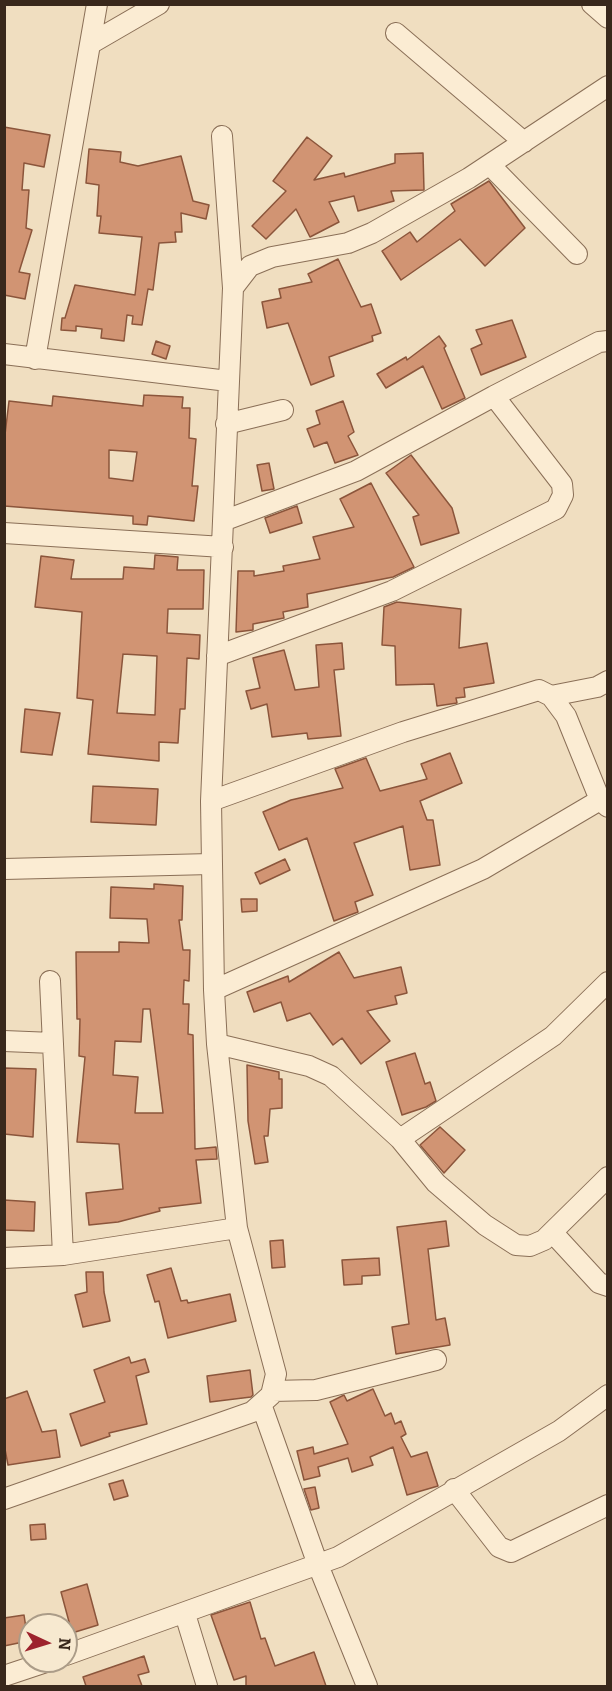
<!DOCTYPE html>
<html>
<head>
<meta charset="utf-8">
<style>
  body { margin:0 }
  #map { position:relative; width:612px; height:1691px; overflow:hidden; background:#f0dec0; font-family:Bitter,serif }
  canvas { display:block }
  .frame { position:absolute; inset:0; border:6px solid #39281c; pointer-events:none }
  .north { position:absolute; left:18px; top:1613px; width:60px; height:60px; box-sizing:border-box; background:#f7e9d0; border:2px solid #ab9c88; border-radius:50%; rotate:94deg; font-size:16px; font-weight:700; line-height:24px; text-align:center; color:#39281c }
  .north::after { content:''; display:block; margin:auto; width:21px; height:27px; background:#9d232d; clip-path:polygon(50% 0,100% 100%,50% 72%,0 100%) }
</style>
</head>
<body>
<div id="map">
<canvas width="612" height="1691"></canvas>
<div class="frame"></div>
<div class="north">N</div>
</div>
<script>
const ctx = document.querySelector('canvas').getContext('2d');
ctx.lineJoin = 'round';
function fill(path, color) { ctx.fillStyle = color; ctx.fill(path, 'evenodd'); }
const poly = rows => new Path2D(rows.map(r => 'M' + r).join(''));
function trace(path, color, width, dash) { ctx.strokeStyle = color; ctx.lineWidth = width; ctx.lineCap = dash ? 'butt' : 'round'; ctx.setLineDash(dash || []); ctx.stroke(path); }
const building = poly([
  [4,127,50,135,44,167,24,163,22,190,29,190,26,228,32,230,19,272,30,274,25,299,4,295,4,127],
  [307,137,332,156,314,180,344,173,345,177,395,163,395,154,423,153,424,190,391,191,394,201,358,211,354,196,329,202,339,222,310,237,296,209,266,239,252,226,286,191,273,181,307,137],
  [89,149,121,152,120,162,138,166,181,156,193,201,209,205,206,219,181,213,182,232,175,232,176,242,159,243,153,290,148,289,142,325,132,324,133,316,127,315,124,341,101,338,102,329,76,326,76,331,61,330,62,318,65,318,75,285,135,295,142,237,99,233,101,216,97,216,99,185,86,183,89,149],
  [489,181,525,228,485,266,460,239,401,280,382,251,410,232,417,242,455,211,451,204,489,181],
  [338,259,361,307,371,304,381,333,372,336,373,341,329,357,334,376,311,385,288,323,267,328,262,302,281,298,279,289,312,282,308,274,338,259],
  [512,320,526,357,481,375,471,349,482,344,476,330,512,320],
  [439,336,446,346,444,348,465,398,442,409,423,366,386,388,377,374,406,357,407,360,439,336],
  [156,341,170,346,166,359,152,354,156,341],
  [144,395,183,397,182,408,190,408,189,438,196,439,192,486,198,486,194,521,148,516,147,525,133,524,133,516,4,506,4,443,9,401,52,406,53,396,143,406,144,395],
  [109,450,137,452,133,481,109,478,109,450],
  [343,401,354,432,348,436,358,455,335,463,327,442,314,447,307,429,320,424,316,411,343,401],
  [411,455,452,508,459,533,421,545,413,517,419,515,386,473,411,455],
  [269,463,274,489,262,491,257,465,269,463],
  [371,483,414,567,393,577,307,594,308,607,283,612,284,618,253,624,253,630,236,632,238,571,254,571,254,576,284,571,283,566,320,559,313,537,354,527,340,499,371,483],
  [297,506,302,523,270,533,265,518,297,506],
  [155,555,178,557,177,570,204,570,203,609,168,609,167,633,200,635,199,659,187,658,185,709,180,709,178,743,159,742,159,761,88,754,93,700,77,698,82,612,35,607,41,556,74,560,71,579,123,579,124,567,154,569,155,555],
  [123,654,157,656,155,715,117,713,123,654],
  [397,602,461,609,459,648,487,643,494,683,464,688,465,697,456,698,457,703,437,706,434,684,396,685,395,646,382,645,384,607,397,602],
  [342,643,344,669,334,670,341,736,308,739,307,733,272,737,267,704,251,709,246,691,260,688,253,658,284,650,295,690,319,687,316,645,342,643],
  [25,709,60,713,52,755,21,752,25,709],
  [450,753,462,783,420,801,427,820,433,820,440,865,410,870,403,826,354,843,373,895,355,902,358,912,334,921,307,838,279,850,263,812,291,800,343,788,335,769,366,758,380,791,427,779,421,764,450,753],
  [93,786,158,789,156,825,91,822,93,786],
  [285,859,290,870,260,884,255,873,285,859],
  [154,884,183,886,182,920,179,920,183,950,190,950,189,981,184,980,183,1004,189,1004,188,1034,193,1035,195,1149,216,1147,217,1159,196,1160,201,1203,159,1208,160,1211,118,1222,89,1225,86,1193,123,1189,119,1144,77,1142,85,1057,79,1056,80,1019,77,1019,76,952,119,952,119,942,149,943,147,919,110,918,111,887,154,889,154,884],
  [143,1009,150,1009,163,1113,135,1113,138,1077,113,1075,115,1041,141,1042,143,1009],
  [241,899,257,899,257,911,242,912,241,899],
  [339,952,354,978,401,967,407,993,395,996,397,1004,367,1011,390,1041,361,1064,342,1038,333,1045,310,1013,287,1021,281,1002,254,1012,247,992,288,976,289,982,339,952],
  [415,1053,425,1084,430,1082,436,1101,426,1107,402,1115,386,1062,415,1053],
  [247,1065,279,1072,279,1079,282,1079,282,1108,270,1109,268,1136,264,1136,268,1162,255,1164,248,1121,247,1065],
  [4,1068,36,1069,33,1137,4,1134,4,1068],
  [440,1127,465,1150,444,1173,420,1145,440,1127],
  [4,1200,35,1202,34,1231,4,1230,4,1200],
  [446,1221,449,1246,428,1249,436,1320,445,1318,450,1345,396,1354,392,1327,409,1324,397,1227,446,1221],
  [283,1240,285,1267,272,1268,270,1241,283,1240],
  [379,1258,380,1275,362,1276,362,1284,344,1285,342,1260,379,1258],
  [171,1268,181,1301,187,1300,188,1303,230,1294,236,1321,168,1338,159,1301,155,1302,147,1275,171,1268],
  [86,1272,103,1272,104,1292,110,1321,83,1327,75,1295,87,1292,86,1272],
  [129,1357,131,1363,145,1359,149,1372,136,1376,147,1424,109,1433,110,1436,81,1446,70,1414,105,1402,94,1370,129,1357],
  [250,1370,253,1395,251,1397,210,1402,207,1376,250,1370],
  [373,1389,385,1416,391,1413,395,1424,401,1421,406,1434,401,1437,411,1457,427,1452,438,1486,407,1495,393,1447,370,1457,373,1465,352,1472,348,1458,318,1467,320,1476,304,1480,297,1451,313,1447,314,1454,348,1444,330,1402,344,1395,347,1401,373,1389],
  [27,1391,42,1432,56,1430,60,1457,8,1465,4,1444,4,1399,27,1391],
  [123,1480,128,1496,114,1500,109,1484,123,1480],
  [315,1487,319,1508,311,1510,304,1489,315,1487],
  [45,1524,46,1539,31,1540,30,1525,45,1524],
  [87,1584,98,1625,72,1633,61,1592,87,1584],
  [250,1602,261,1639,265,1638,275,1666,314,1652,326,1686,246,1686,246,1676,234,1680,211,1615,250,1602],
  [24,1615,28,1641,4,1646,4,1618,24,1615],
  [144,1656,149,1672,138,1675,142,1686,86,1686,83,1677,144,1656]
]);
fill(building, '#d19473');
trace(building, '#8b553b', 1.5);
const minor = poly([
  [592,4,608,18],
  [396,33,524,142],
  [90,44,159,4],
  [222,136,233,288],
  [490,165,577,254],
  [4,354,228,381],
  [35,359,97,4],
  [226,424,283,410],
  [223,521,356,471,494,396,599,342,608,341],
  [4,533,223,547],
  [217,656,392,591,556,509,563,495,562,484,494,396],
  [551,696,597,687,608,681],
  [211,801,403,732,539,690,551,696,566,716,600,800,608,807],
  [4,869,211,864],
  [50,981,63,1255],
  [214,990,483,869,600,800],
  [4,1041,53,1043],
  [217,1044,309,1066,331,1076,400,1139,436,1183,485,1225,516,1245,530,1246,544,1240,608,1177],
  [400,1139,553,1036,608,982],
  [552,1232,599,1283,608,1286],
  [4,1258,63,1255,237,1228],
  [272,1391,316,1390,436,1360],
  [261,1404,318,1565,367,1686],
  [454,1489,499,1547,511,1552,608,1505],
  [4,1499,252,1412,271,1395,276,1374,237,1228,217,1044,214,990,211,801,233,288,250,266,272,257,348,243,372,233,469,178,608,86],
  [185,1614,207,1686],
  [66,1655,338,1557,559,1431,608,1395],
  [4,1676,49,1661]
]);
trace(minor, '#8a6f57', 22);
trace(minor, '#fbecd3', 20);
</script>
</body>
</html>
